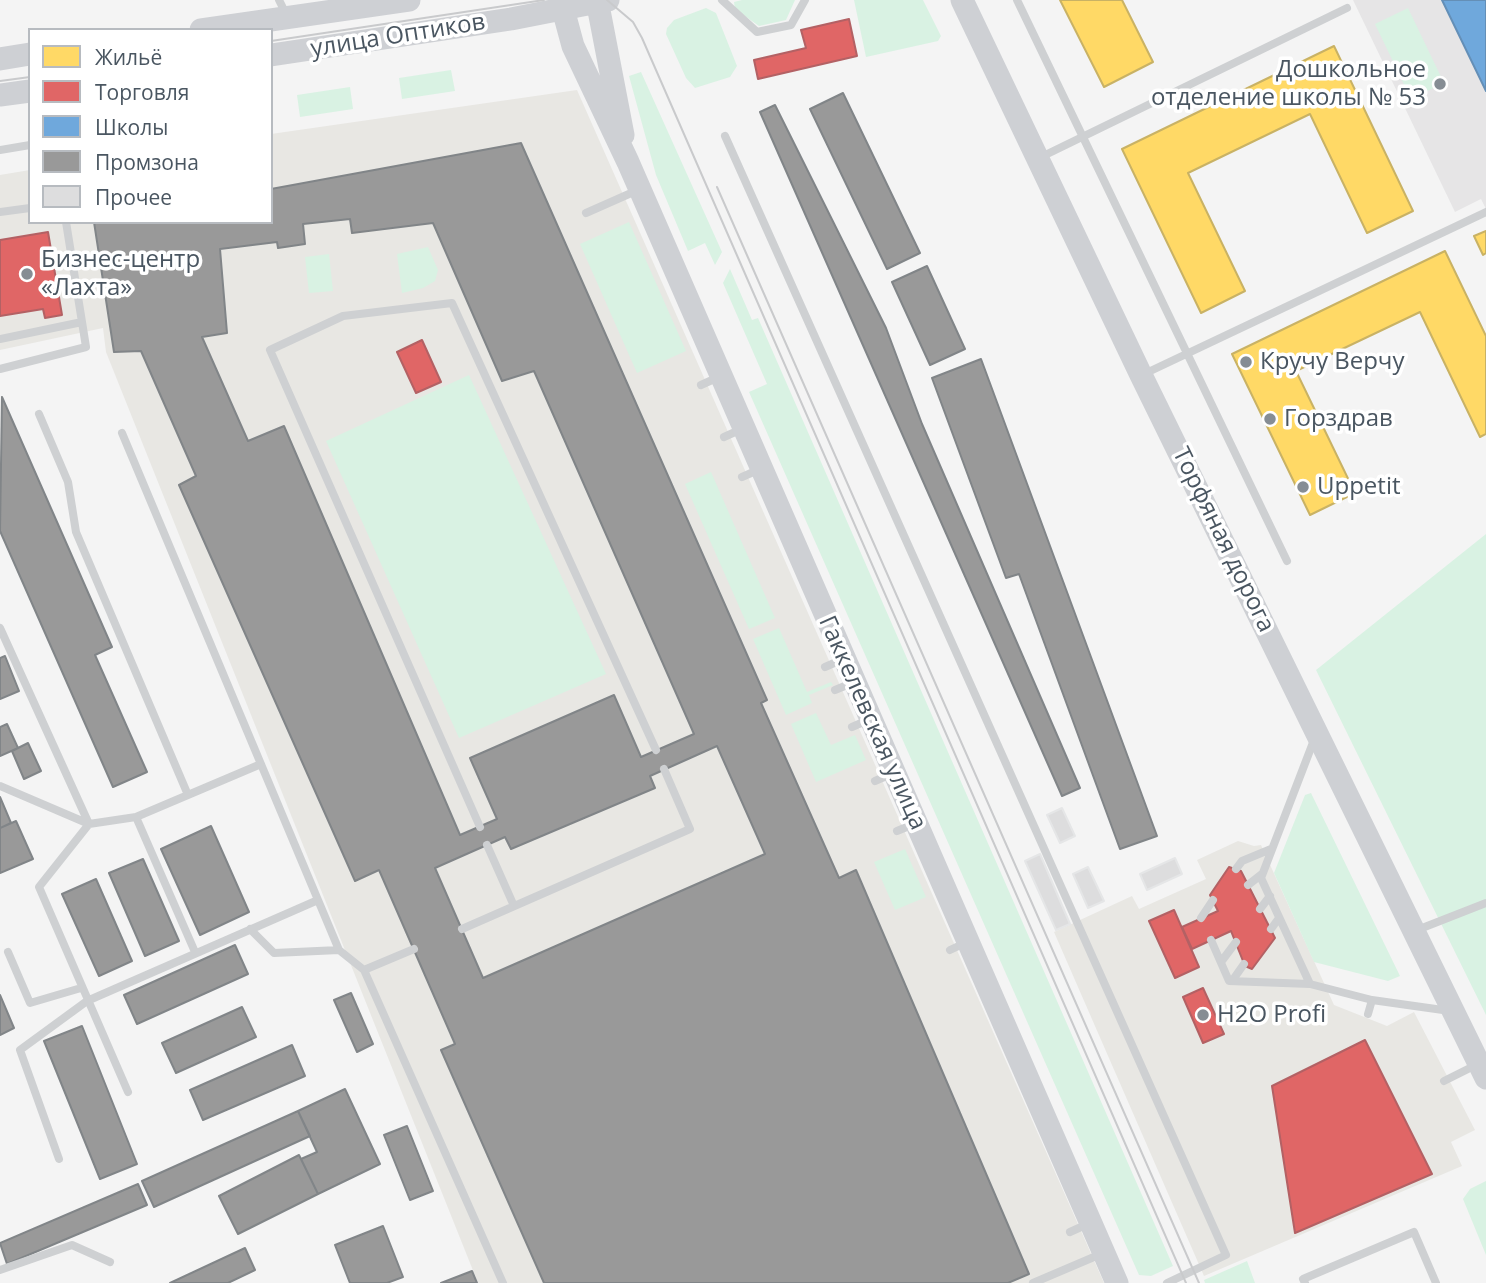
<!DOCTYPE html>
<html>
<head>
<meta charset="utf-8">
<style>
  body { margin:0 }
  #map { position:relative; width:1486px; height:1283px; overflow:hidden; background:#f4f4f4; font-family:"Open Sans",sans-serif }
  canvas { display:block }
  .legend { position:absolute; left:28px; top:28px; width:245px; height:196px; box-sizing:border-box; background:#fff; border:2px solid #b7bbc0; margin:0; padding:9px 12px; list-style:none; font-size:21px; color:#4a5661 }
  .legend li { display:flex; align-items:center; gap:14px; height:35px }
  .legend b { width:35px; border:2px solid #b7bbc0 }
</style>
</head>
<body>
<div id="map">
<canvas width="1486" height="1283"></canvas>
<ul class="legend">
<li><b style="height:19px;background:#ffd966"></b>Жильё</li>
<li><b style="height:19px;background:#e06666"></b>Торговля</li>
<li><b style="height:19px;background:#6fa8dc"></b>Школы</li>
<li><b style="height:19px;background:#999"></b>Промзона</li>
<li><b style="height:19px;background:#ddddde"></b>Прочее</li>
</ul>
</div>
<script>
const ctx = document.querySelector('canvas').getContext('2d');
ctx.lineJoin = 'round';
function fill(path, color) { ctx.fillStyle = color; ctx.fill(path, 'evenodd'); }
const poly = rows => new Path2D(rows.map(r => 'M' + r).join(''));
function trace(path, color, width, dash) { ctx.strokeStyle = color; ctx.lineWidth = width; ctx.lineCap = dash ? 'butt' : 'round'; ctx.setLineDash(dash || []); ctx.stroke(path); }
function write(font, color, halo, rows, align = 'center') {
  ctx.font = font + ' "Open Sans",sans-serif'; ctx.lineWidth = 7; ctx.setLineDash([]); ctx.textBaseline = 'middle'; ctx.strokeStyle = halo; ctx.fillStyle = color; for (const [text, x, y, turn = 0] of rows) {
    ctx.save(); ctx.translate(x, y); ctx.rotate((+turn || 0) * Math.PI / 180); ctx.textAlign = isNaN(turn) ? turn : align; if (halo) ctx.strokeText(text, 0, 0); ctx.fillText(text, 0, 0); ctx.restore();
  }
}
fill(poly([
  [577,90,1104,1283,478,1283,106,352,103,328,0,350,0,175,30,170,30,222,271,222,271,134],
  [1238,841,1254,846,1261,845,1334,1005,1387,1026,1414,1012,1475,1130,1451,1142,1462,1166,1204,1276,1054,932,1132,896,1139,909,1206,879,1197,860]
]), '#e8e7e3');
fill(poly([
  [1353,0,1486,0,1486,209,1481,199,1455,212]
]), '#e6e5e6');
fill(poly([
  [742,0,795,0,786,20,759,26,735,9,734,2],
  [854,0,923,0,941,36,938,41,866,57],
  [706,8,716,13,737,66,730,77,695,88,686,78,666,34,667,28,674,20],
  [1408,8,1444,83,1411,99,1375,24],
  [451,70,455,91,402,99,399,78],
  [641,72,722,252,715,265,705,243,688,251,656,175,629,76],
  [350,87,353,109,300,117,297,95],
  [629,222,686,351,637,373,580,244],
  [428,247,438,270,435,281,423,288,402,293,397,254],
  [329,254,333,291,309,293,305,257],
  [730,269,752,320,758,318,1173,1266,1151,1276,1139,1275,749,392,767,384,723,283],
  [469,375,606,674,459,738,326,441],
  [711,472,775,618,749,629,685,484],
  [1486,534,1486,1015,1316,670],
  [779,628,807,692,831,682,833,685,809,695,812,703,786,715,753,639],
  [816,713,831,745,855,735,866,760,816,782,791,724],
  [1311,793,1400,976,1388,981,1314,962,1274,873,1305,795],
  [905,849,926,897,895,910,874,862],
  [1486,1181,1486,1255,1463,1199,1470,1189],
  [1247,1261,1255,1283,1205,1283,1204,1280]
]), '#d9f2e3');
const homes = poly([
  [1060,0,1122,0,1153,62,1104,87,1060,0],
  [1334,46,1413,211,1367,233,1310,114,1188,173,1245,291,1201,313,1122,149,1334,46],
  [1486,231,1486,253,1483,255,1474,236,1486,231],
  [1445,251,1486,336,1486,434,1480,437,1420,312,1296,371,1355,493,1310,515,1232,354,1445,251]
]);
fill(homes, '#ffd966');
trace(homes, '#c9b264', 2);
const shops = poly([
  [849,19,857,56,758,79,754,60,806,48,801,30,849,19],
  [48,232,62,315,45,318,43,309,0,316,0,240,48,232],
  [422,340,441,382,416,393,397,352,422,340],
  [1229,867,1241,871,1275,938,1252,969,1245,966,1231,931,1192,949,1182,927,1218,911,1210,895,1229,867],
  [1174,910,1199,967,1175,978,1149,921,1174,910],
  [1203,988,1224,1034,1203,1043,1183,997,1203,988],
  [1365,1040,1432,1174,1295,1233,1272,1086,1365,1040]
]);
fill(shops, '#e06666');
trace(shops, '#b36164', 2);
const schools = poly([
  [1442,0,1486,0,1486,91,1442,0]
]);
fill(schools, '#6fa8dc');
trace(schools, '#648fb7', 2);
const industry = poly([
  [843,93,920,253,887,269,810,109,843,93],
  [775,105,886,328,922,424,1080,788,1062,796,760,112,775,105],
  [521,143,767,700,761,703,839,878,856,870,1029,1274,1008,1283,544,1283,441,1050,455,1044,379,870,355,881,179,485,196,476,141,351,114,352,94,222,271,222,271,189,521,143],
  [350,219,352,233,433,223,502,381,534,371,694,734,641,757,614,695,470,758,497,819,460,835,284,426,248,441,202,337,227,333,220,249,277,242,278,248,305,244,303,224,350,219],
  [717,746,765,854,483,978,435,868,505,837,511,849,655,788,650,776,717,746],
  [927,266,965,349,930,365,892,282,927,266],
  [981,359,1157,836,1120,849,1019,574,1006,578,932,378,981,359],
  [2,397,112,647,95,655,147,772,113,787,0,531,2,397],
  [5,656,19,691,0,699,0,658,5,656],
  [7,724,18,748,0,756,0,727,7,724],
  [28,743,41,771,24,779,12,751,28,743],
  [0,797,11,823,0,828,0,797],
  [16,821,33,859,0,873,0,828,16,821],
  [211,826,249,912,200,935,161,849,211,826],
  [143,859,179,941,145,956,109,873,143,859],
  [96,879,132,961,99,976,62,894,96,879],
  [235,945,248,974,137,1024,124,995,235,945],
  [351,993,373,1044,357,1052,334,1000,351,993],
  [0,995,14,1028,0,1035,0,995],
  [242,1007,256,1037,176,1073,162,1043,242,1007],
  [82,1026,137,1164,100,1179,44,1041,82,1026],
  [292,1045,305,1076,203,1120,190,1090,292,1045],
  [345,1089,380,1164,318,1194,301,1159,317,1152,298,1111,345,1089],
  [298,1111,310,1136,154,1207,142,1181,298,1111],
  [407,1126,433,1191,410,1200,384,1135,407,1126],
  [299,1155,318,1194,238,1234,219,1196,299,1155],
  [138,1184,147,1205,7,1264,0,1243,138,1184],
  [383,1226,403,1277,387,1283,350,1283,335,1245,383,1226],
  [245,1248,255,1270,228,1283,170,1283,245,1248],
  [472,1271,477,1283,441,1283,472,1271]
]);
fill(industry, '#999');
trace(industry, '#818588', 2);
const building = poly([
  [1062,808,1075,836,1060,843,1047,815,1062,808],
  [1040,854,1070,924,1056,930,1025,861,1040,854],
  [1175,858,1182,874,1147,890,1140,874,1175,858],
  [1088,867,1104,901,1088,908,1073,874,1088,867]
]);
fill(building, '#ddddde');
trace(building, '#e5e6e7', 2);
trace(poly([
  [279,0,287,16],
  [722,0,757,32,791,25,805,0],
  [1017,0,1287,561],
  [725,136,1226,1255,1167,1283],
  [0,150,30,145],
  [1039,158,1347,8],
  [0,212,30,208],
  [586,213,638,190],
  [0,339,82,322,66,222],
  [0,369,86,347,82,322],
  [1144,374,1486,212],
  [701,385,721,376],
  [39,414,68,482,76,532,188,795],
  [122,433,339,950],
  [724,437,744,428],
  [742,477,758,470],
  [0,628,89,824],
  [825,667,841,660],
  [835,690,852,683],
  [852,727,868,720],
  [1314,740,1261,878,1310,984,1372,1000,1450,1011],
  [875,781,891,774],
  [0,786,89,824],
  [136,817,195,952],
  [480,827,270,350,343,316,452,303,656,750],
  [897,831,914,824],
  [487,845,514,906],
  [1236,869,1242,861,1271,849],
  [1248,885,1262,874],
  [1260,909,1270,896],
  [1201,918,1213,900],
  [250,929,274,953,339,950,364,970,503,1283],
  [462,929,690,829,664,769],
  [1271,929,1279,918],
  [1417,930,1486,903],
  [1211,940,1229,981,1310,984],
  [950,950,965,943],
  [8,952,30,1003,81,988],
  [1221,962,1236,942],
  [364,970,414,949],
  [1232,981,1244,964],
  [1368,1014,1372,1000],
  [1444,1081,1476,1065],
  [128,1092,39,887,89,824,136,817,261,764],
  [59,1159,20,1050,87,1001,318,900],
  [1070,1232,1090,1223],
  [0,1270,72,1245,110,1262],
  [1033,1283,1101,1254],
  [1305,1283,1303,1279,1414,1232,1436,1283]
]), '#ced0d2', 8);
trace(poly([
  [566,0,563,9,573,46,628,162,1117,1283],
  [597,0,623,135],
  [962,0,1141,375,1486,1078],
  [201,30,409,0],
  [271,55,511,19,608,0],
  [0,59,30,54],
  [0,95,30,91]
]), '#ced0d4', 23);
trace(poly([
  [607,0,633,22,642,38,1186,1283],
  [271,41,544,0],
  [0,81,30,77],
  [717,187,1199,1283]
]), '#c9cacc', 2);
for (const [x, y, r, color] of [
  [1440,84,7,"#868d94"],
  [27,274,7,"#868d94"],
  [1246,362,7,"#868d94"],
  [1270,419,7,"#868d94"],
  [1303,487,7,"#868d94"],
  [1203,1015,7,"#868d94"]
]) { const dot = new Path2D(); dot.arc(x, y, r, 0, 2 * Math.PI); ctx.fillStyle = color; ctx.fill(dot); trace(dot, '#fff', 2.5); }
write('24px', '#4a5661', '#fff', [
  ["улица Оптиков",398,36,-9],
  ["Торфяная дорога",1223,540,64],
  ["Гаккелевская улица",872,723,66]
]);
write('24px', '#4a5661', '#fff', [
  ["Дошкольное",1426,70,"right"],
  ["отделение школы № 53",1426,98,"right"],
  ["Бизнес-центр",41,260],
  ["«Лахта»",41,288],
  ["Кручу Верчу",1260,362],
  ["Горздрав",1284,419],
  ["Uppetit",1317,487],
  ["H2O Profi",1217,1015]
], 'left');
</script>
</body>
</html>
